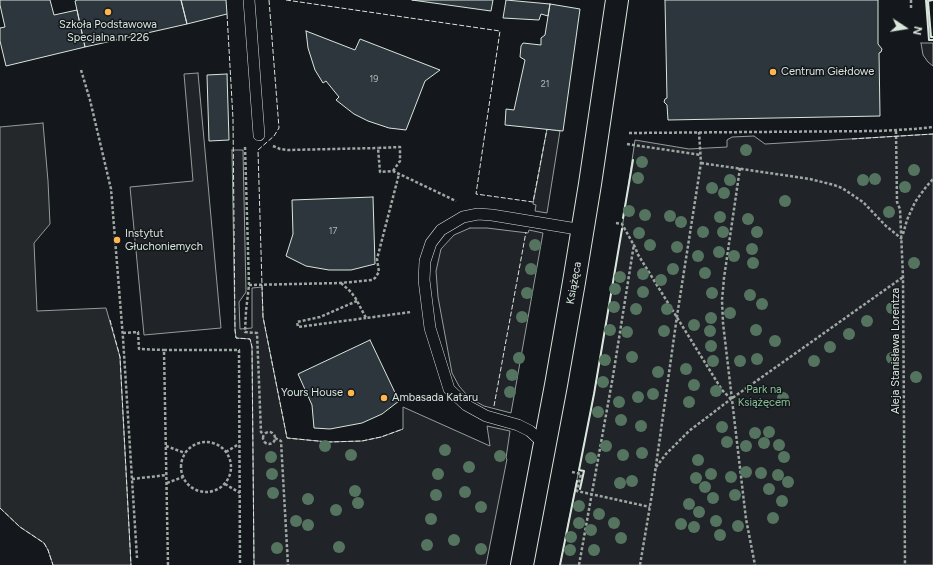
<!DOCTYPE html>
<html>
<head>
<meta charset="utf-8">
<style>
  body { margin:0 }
  #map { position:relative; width:933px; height:565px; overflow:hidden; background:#14181c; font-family:Figtree,sans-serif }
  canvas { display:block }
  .north { position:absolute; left:885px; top:8px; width:40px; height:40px; -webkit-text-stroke:3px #14181c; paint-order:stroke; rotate:102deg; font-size:11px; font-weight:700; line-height:16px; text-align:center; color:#d8e6dc }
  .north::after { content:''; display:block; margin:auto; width:14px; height:18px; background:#d8e6dc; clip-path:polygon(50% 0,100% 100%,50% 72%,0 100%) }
</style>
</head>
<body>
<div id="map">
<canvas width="933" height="565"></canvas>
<div class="north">N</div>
</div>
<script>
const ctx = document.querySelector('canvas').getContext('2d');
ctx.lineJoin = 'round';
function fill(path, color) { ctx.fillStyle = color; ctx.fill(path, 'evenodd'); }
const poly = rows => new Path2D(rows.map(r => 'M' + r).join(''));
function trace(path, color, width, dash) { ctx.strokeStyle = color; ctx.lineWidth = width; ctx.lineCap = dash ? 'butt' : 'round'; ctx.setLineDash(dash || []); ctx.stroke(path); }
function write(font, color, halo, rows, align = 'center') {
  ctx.font = font + ' Figtree,sans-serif'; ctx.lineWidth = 3; ctx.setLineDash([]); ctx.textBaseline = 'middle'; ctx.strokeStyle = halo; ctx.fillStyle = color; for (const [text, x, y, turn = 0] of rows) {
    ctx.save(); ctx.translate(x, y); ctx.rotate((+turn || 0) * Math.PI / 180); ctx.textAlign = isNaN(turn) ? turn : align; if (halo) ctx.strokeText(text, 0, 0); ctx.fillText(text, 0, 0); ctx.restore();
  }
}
const green = poly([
  [921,43,933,43,933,66,928,62,923,55,921,43],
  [198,73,221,328,144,335,130,187,193,181,184,74,198,73],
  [547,129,560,131,547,213,535,211,536,205,533,204,547,129],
  [933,134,933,565,560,565,594,394,622,229,635,140,689,149,727,147,727,140,732,137,754,136,765,144,933,134],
  [232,150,243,150,246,292,239,302,240,329,252,328,252,288,262,287,263,317,287,438,328,442,362,441,381,437,403,429,403,407,490,446,487,426,510,431,506,458,507,459,486,565,254,565,252,347,250,339,236,338,235,330,232,150],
  [470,228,487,228,528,233,529,230,543,233,511,413,484,406,475,401,466,394,459,386,452,373,438,297,436,271,441,249,454,235,470,228]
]);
fill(green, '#202428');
trace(green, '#939e99', 1);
const parking = poly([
  [43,123,48,181,50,224,34,243,37,311,106,308,120,357,131,565,53,565,48,550,44,543,20,527,0,508,0,127,43,123]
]);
fill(parking, '#24282b');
trace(parking, '#939e99', 1);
const building = poly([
  [0,0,50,0,54,15,77,10,85,47,6,66,0,41,0,28,5,27,0,5,0,0],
  [77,0,181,0,187,24,85,47,75,1,77,0],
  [181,0,226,0,227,14,187,24,181,0],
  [412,0,493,0,491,11,412,0],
  [506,0,550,4,548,16,541,14,539,20,503,18,506,0],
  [665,0,878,0,878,44,882,49,881,52,879,53,880,116,668,120,667,105,664,102,665,99,667,98,665,0],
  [550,4,580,9,563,131,505,125,506,109,514,110,525,60,520,57,521,46,523,43,541,45,541,38,545,35,550,4],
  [306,31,355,50,360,39,440,70,425,81,406,130,389,128,368,121,354,114,336,100,339,97,326,81,323,83,315,70,308,48,306,31],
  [227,74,229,140,209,141,207,75,227,74],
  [373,197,375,264,351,270,329,270,306,266,286,256,293,234,292,200,373,197],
  [370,340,399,401,382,414,362,423,330,429,314,428,312,405,298,374,370,340]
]);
fill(building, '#2c363c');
trace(building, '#d8e6dc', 1);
const lane = poly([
  [249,0,259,135],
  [545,445,530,431,518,425,486,416,466,405,449,389,430,328,424,280,425,261,431,243,441,230,463,217,478,214,492,215,583,230]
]);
const secondary = poly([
  [522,565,556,385,574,282,590,184,617,0]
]);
trace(lane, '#d8e6dc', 12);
trace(secondary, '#d8e6dc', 24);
trace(poly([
  [911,0,911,8],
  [81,70,90,100,111,189,123,338,137,558],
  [896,131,897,202,900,209,903,277,905,565],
  [629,133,879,131,914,129,933,127],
  [627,144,701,155],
  [273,146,280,149,288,150,378,148],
  [245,147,249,285,246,311,245,332,257,333,261,432,263,434],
  [701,163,810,179,834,185,842,188,863,202,886,226,902,239],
  [740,168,724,278,722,300,723,323,746,519,755,565],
  [393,171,400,161,400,147,378,148,380,172,393,171,456,201],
  [616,223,622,224,636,249,637,253,722,390,731,399,903,277],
  [903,234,907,220,915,202,926,187,933,179],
  [341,283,351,292,356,299,366,318,411,312],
  [249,285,340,283,372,280,375,278,379,272,377,259,399,174],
  [357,301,320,317,297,322,298,327,366,318],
  [123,333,138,332,139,349,164,350],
  '263 438a6 6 0 1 1 12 0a6 6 0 1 1-12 0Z',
  [275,438,281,441,288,565],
  '181 467a25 25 0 1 1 50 0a25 25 0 1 1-50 0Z',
  [166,446,185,453],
  [226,452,239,444],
  [656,467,666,454,689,431,731,399],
  [572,472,581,474,577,491,650,507],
  [132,479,167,475],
  [167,483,183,477],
  [225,484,240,493],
  [168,565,164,350,239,350,240,565],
  [579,565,613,376,634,244],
  [640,565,652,494,677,316,701,163,699,132]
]), '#9da8a2', 2.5, [3, 2]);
trace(lane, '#14181c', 11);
trace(secondary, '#14181c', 22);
trace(poly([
  [269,0,279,128,274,136,258,150,262,285,263,317,287,438,328,442,362,441,381,437,403,429],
  [286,0,500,31,476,194,533,202,547,129],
  [227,14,233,119,235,330,236,338,250,339,252,347,254,565],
  [852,139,933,134],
  [110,320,120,357,131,565],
  [494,406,526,232],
  [0,508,20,527,44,543,48,550,53,565]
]), '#d8e6dc', 1, [5, 2]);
trace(poly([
  [926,0,929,40,933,40],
  [933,0,928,1,931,37,933,37],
  [623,218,633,160],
  [580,489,584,471,579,470,594,394,622,229],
  [560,565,577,481]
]), '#d8e6dc', 2);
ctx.fillStyle = '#55745f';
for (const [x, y] of [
  [746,150],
  [642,162],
  [914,170],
  [638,178],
  [875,179],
  [730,180],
  [863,180],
  [905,187],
  [712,188],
  [724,193],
  [785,201],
  [629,211],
  [889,212],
  [645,215],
  [670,216],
  [720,217],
  [748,219],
  [681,222],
  [703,232],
  [723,232],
  [757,232],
  [639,233],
  [535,245],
  [650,245],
  [677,247],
  [752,249],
  [719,252],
  [698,256],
  [734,256],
  [753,263],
  [914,263],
  [531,269],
  [673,269],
  [705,273],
  [643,274],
  [620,277],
  [661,280],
  [615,289],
  [643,292],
  [527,293],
  [712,293],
  [750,295],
  [762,304],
  [614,307],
  [892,308],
  [636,309],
  [667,309],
  [730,313],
  [522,317],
  [711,318],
  [867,321],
  [694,325],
  [610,330],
  [756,330],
  [664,331],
  [710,331],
  [627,332],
  [849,334],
  [775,341],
  [711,346],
  [830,347],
  [632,357],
  [519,358],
  [892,358],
  [757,359],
  [605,360],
  [713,361],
  [740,361],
  [814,361],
  [686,369],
  [658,372],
  [512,375],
  [916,377],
  [603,382],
  [694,385],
  [716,391],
  [510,392],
  [653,394],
  [638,397],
  [783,398],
  [619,402],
  [689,402],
  [598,412],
  [621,420],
  [641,426],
  [722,427],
  [769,432],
  [755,433],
  [727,442],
  [764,443],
  [779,445],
  [325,446],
  [606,446],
  [746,446],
  [445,450],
  [642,453],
  [351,455],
  [623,455],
  [500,456],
  [271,457],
  [784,457],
  [591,458],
  [698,460],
  [469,467],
  [746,472],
  [761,473],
  [272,474],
  [438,474],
  [711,474],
  [778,475],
  [731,477],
  [696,478],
  [632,481],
  [788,482],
  [620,483],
  [705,487],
  [769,489],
  [355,491],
  [465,492],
  [273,493],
  [436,495],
  [735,495],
  [713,498],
  [308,499],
  [782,501],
  [358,503],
  [689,504],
  [579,506],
  [481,507],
  [336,510],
  [699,512],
  [599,514],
  [773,518],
  [431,519],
  [296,521],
  [716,521],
  [579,523],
  [614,523],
  [681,524],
  [308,525],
  [738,526],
  [694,527],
  [591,530],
  [720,535],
  [571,537],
  [621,538],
  [454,540],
  [427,545],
  [339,547],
  [277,548],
  [481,549],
  [570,550],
  [594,550]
]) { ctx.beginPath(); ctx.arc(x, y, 6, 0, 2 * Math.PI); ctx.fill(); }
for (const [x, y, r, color] of [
  [108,12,4,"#ffb74d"],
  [773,72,4,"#ffb74d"],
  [117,240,4,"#ffb74d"],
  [351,393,4,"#ffb74d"],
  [384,398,4,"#ffb74d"]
]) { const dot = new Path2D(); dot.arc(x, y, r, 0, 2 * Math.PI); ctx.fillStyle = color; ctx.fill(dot); trace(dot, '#14181c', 1.5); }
write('9px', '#adbab4', null, [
  ["19",374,79],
  ["21",545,84],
  ["17",333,231]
]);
write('11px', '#d8e6dc', '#14181c', [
  ["Szkoła Podstawowa",108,25,"center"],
  ["Specjalna nr 226",108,38,"center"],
  ["Centrum Giełdowe",781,72],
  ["Instytut",125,234],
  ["Głuchoniemych",125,247],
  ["Yours House",343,393,"right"],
  ["Ambasada Kataru",392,398]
], 'left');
write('11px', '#d8e6dc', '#14181c', [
  ["Książęca",574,283,-80],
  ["Aleja Stanisława Lorentza",896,351,-90]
]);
write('11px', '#8ac095', '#14181c', [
  ["Park na",764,390],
  ["Książęcem",764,403]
]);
</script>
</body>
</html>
